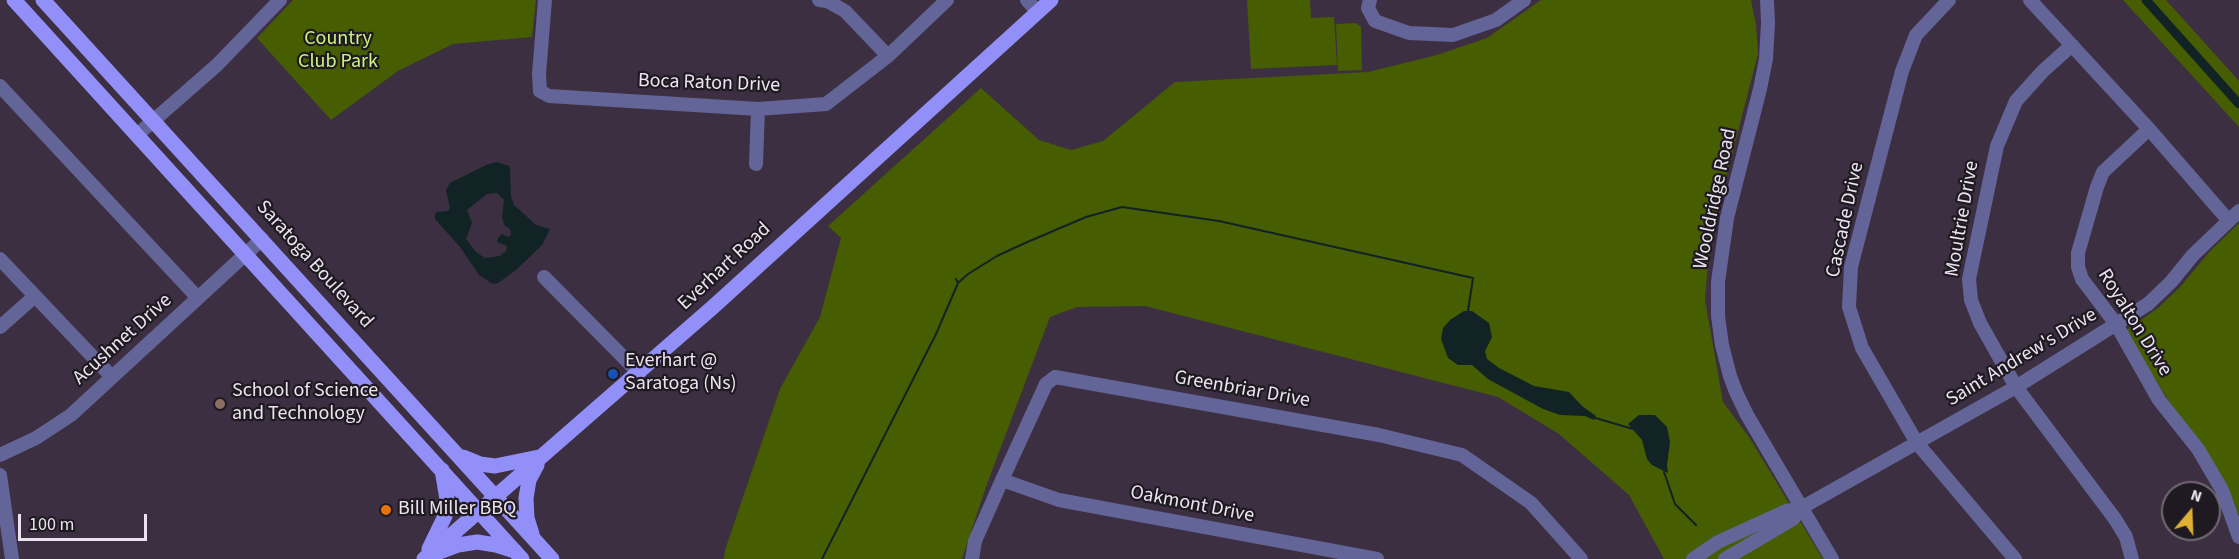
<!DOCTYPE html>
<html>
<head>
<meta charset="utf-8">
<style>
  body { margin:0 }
  #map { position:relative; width:2239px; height:559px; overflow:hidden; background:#3c2f41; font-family:"Source Sans 3",sans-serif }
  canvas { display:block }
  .north { position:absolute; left:2161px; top:481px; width:60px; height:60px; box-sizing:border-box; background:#1f1a22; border:2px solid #716a74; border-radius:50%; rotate:19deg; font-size:16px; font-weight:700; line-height:24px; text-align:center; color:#ebe3ef }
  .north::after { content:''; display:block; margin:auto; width:21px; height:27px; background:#dfb034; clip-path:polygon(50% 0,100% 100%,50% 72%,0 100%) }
  .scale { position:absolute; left:18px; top:514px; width:129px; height:27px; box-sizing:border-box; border:3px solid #ebe3ef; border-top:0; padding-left:8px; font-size:18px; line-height:21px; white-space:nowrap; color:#ebe3ef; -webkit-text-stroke:4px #1f1a22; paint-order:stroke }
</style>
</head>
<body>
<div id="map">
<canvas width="2239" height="559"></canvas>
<div class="north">N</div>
<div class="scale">100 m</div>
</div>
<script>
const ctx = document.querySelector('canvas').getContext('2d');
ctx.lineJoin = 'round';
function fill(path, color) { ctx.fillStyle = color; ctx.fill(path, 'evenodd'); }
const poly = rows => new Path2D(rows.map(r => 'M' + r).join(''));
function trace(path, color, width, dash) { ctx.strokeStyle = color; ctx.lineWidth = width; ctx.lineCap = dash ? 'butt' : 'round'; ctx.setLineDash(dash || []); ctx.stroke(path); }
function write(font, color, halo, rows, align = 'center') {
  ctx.font = font + ' "Source Sans 3",sans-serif'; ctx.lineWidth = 4.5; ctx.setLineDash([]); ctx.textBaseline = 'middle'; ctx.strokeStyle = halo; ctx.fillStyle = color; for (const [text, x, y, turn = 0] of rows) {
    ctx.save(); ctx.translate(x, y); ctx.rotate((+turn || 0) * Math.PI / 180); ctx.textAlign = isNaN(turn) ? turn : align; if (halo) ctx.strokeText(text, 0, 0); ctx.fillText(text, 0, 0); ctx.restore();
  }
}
fill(poly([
  [293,0,536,0,532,37,453,44,398,71,331,120,257,38],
  [1247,0,1310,0,1311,18,1334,17,1337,65,1251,69],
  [1541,0,1751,0,1756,25,1758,54,1710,240,1705,300,1723,402,1749,437,1823,559,1664,559,1629,495,1559,434,1498,397,1145,306,1077,307,1050,317,987,484,962,559,724,559,725,550,780,389,820,317,841,238,828,226,981,88,1039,140,1071,150,1103,141,1175,82,1368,72,1437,55,1487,38],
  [2123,0,2166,0,2239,81,2239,127],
  [1356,23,1361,27,1362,70,1338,71,1336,24],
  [2239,223,2239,515,2225,483,2173,408,2125,331,2158,308,2180,287,2210,251]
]), '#475d01');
fill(poly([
  [497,162,509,166,510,170,511,196,514,205,536,225,550,229,542,245,516,270,498,283,493,284,479,275,460,247,435,219,435,215,436,212,448,211,450,208,446,190,450,183,486,165],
  [497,193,504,200,502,218,505,226,510,229,511,235,508,237,502,234,498,238,497,242,507,246,506,251,500,256,485,258,476,252,466,239,472,223,467,210,487,194],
  [1464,311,1472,311,1489,323,1492,337,1485,351,1487,359,1499,368,1534,386,1569,392,1582,406,1596,416,1594,420,1585,416,1560,415,1543,409,1488,379,1472,365,1458,365,1448,358,1441,339,1443,328,1450,320],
  [1639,415,1655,415,1667,427,1670,442,1667,465,1668,473,1652,465,1647,459,1642,440,1628,424]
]), '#112325');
trace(poly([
  [956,279,958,283,968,274,997,256,1025,243,1086,217,1122,207,1219,221,1473,278,1468,311],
  [1592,417,1633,429],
  [1664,472,1675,504,1696,525],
  [822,559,936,334,958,283]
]), '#112325', 2);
trace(poly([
  [2146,0,2239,104]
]), '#112325', 9);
trace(poly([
  [545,0,539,74,540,91,549,96,758,109,826,104,888,56,947,0],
  [819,0,827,1,845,11,888,56],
  [1027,0,1037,11],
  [1370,0,1368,8,1375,21,1409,33,1453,35,1496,20,1524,0],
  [1767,0,1768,23,1766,59,1760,89,1727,218,1718,282,1718,316,1722,345,1730,376,1736,392,1747,415,1832,559],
  [1949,0,1916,35,1902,71,1851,267,1849,307,1862,348,1917,443,2015,559],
  [2030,0,2149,129,2229,221],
  [2072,45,2043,71,2016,101,1997,146,1969,279,1971,300,1980,323,2016,387,2115,519,2126,537,2132,559],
  [0,86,198,298],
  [2149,129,2103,172,2097,187,2078,253,2078,267,2082,279,2116,324,2159,400,2198,449,2222,490,2239,537],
  [137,135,217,65,280,0],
  [756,164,758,109],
  [0,259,111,376],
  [544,277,639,373],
  [0,327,35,296],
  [0,455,36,438,71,415,262,239],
  [0,475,12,559],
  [1002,480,1059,500,1377,559],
  [972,559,975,541,1002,480,1046,384,1055,377,1379,435,1462,455,1531,503,1581,559],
  [1693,559,1718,542,1786,511,1801,508,2016,387,2148,304,2171,282,2193,255,2239,211],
  [1725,559,1793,519,1801,508]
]), '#636497', 14);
trace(poly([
  [14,0,522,559],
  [43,0,552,559],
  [463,457,480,464,495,466,539,457],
  [532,534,527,518,526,498,529,480,537,465],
  [429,549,445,516,447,499,442,470],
  [434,554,458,545,477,542,496,545,515,551],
  [424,559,713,307,1051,0]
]), '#9290f8', 15);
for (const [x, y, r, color] of [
  [613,374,6,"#1a4fb4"],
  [220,404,6,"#8d6e63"],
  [386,510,6,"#e8710a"]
]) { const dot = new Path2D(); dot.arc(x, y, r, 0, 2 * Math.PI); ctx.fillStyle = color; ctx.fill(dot); trace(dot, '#1f1a22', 2); }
write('20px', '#d0f481', '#1f1a22', [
  ["Country",338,40],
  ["Club Park",338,63]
]);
write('20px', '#ebe3ef', '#1f1a22', [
  ["Boca Raton Drive",709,84,2],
  ["Wooldridge Road",1716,199,-78],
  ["Moultrie Drive",1963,219,-80],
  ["Cascade Drive",1846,220,-78],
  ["Saratoga Boulevard",314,265,48],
  ["Everhart Road",725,267,-43],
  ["Royalton Drive",2134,323,58],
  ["Acushnet Drive",123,340,-42],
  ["Saint Andrew's Drive",2022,358,-31],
  ["Greenbriar Drive",1242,390,10],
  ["Oakmont Drive",1192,505,11]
]);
write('20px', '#ebe3ef', '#1f1a22', [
  ["Everhart @",625,362],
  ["Saratoga (Ns)",625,385],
  ["School of Science",232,392],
  ["and Technology",232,415],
  ["Bill Miller BBQ",398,510]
], 'left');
</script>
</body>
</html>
